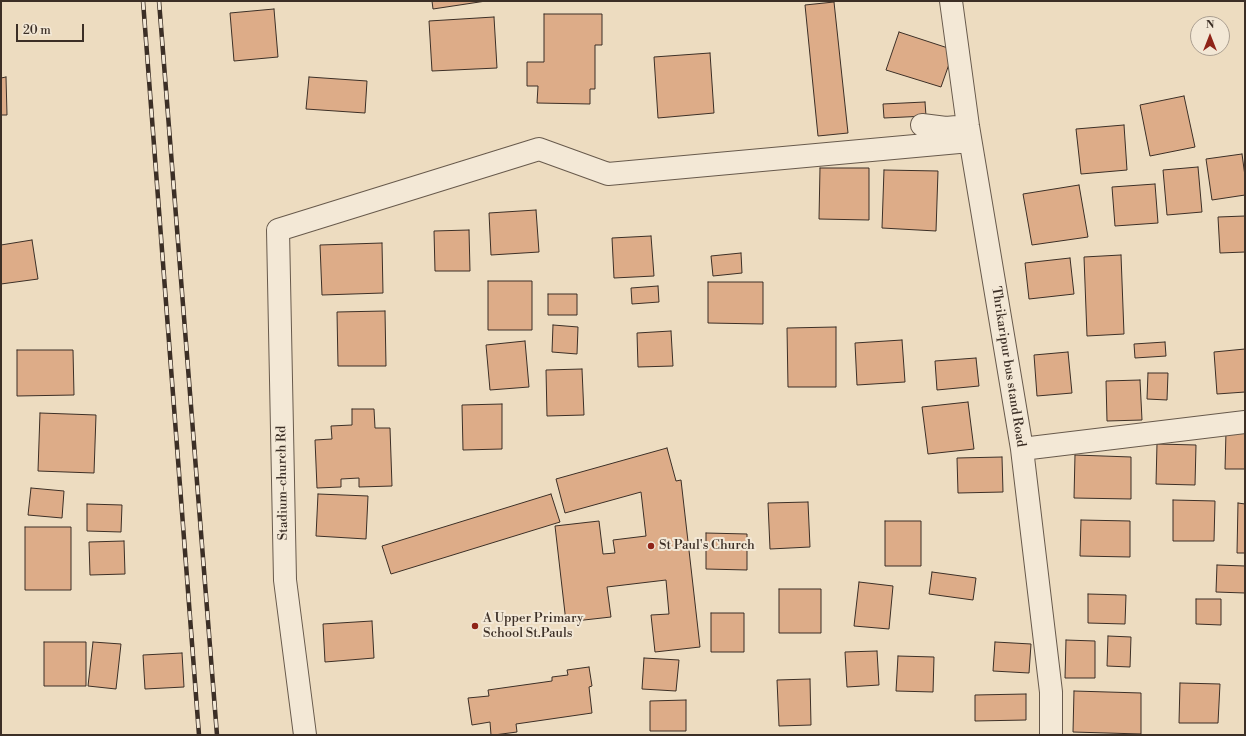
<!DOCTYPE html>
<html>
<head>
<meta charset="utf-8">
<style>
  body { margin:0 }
  #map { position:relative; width:1246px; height:736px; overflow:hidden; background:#eddcc0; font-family:"Libre Bodoni",serif }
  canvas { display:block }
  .frame { position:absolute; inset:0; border:2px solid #3c2f26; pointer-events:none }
  .north { position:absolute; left:1190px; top:16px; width:40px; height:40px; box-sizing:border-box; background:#f3e8d6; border:1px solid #aa9e90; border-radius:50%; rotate:0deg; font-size:11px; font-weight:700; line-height:16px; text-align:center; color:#3c2f26 }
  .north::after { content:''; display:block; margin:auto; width:14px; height:18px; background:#8f2418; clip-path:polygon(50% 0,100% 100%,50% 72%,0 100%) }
  .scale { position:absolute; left:16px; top:24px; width:68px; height:18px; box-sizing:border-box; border:2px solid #3c2f26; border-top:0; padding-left:5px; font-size:12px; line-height:14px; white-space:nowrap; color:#3c2f26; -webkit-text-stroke:3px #f3e8d6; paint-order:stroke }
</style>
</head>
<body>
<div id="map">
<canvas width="1246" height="736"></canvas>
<div class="frame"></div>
<div class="north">N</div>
<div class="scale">20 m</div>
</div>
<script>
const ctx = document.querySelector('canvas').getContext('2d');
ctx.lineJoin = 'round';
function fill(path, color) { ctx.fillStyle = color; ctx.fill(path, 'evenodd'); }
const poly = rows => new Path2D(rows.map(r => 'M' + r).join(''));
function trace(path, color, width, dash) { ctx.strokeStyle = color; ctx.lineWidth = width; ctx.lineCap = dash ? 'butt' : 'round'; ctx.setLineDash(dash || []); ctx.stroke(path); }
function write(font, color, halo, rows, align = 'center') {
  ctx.font = font + ' "Libre Bodoni",serif'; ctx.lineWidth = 4; ctx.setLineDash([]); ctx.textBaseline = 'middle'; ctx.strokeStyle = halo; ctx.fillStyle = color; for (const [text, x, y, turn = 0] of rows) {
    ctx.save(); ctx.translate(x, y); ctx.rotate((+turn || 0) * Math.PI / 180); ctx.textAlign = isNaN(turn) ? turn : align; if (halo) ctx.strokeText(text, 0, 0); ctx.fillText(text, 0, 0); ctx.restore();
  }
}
const building = poly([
  [432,1,486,1,433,9,432,1],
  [834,2,848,133,818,136,805,5,834,2],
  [274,9,278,57,234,61,230,13,274,9],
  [544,14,602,14,602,45,595,45,595,89,590,89,590,104,537,103,538,86,527,86,527,62,544,62,544,14],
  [494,17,497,68,432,71,429,21,494,17],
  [899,32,954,50,941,87,886,70,899,32],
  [710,53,714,113,658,118,654,57,710,53],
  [6,77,7,115,1,115,1,78,6,77],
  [309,77,367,81,365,113,306,109,309,77],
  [1184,96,1195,147,1150,156,1140,105,1184,96],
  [925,102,926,116,884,118,883,104,925,102],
  [1124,125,1127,170,1081,174,1076,129,1124,125],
  [1242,154,1245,176,1245,195,1212,200,1206,159,1242,154],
  [1198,167,1202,212,1167,215,1163,170,1198,167],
  [820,168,869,168,869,220,819,219,820,168],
  [884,170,938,171,936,231,882,228,884,170],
  [1155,184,1158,223,1115,226,1112,187,1155,184],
  [1079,185,1088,237,1032,245,1023,194,1079,185],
  [536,210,539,252,491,255,489,213,536,210],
  [1245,216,1245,252,1220,253,1218,217,1245,216],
  [469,230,470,271,435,271,434,231,469,230],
  [651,236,654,276,614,278,612,238,651,236],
  [32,240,38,279,1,284,1,245,32,240],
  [382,243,383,293,322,295,320,245,382,243],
  [741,253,742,273,713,276,711,256,741,253],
  [1121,255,1124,334,1087,336,1084,257,1121,255],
  [1070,258,1074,294,1029,299,1025,263,1070,258],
  [488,281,532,281,532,330,488,330,488,281],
  [708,282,763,282,763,324,708,323,708,282],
  [658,286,659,302,632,304,631,288,658,286],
  [548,294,577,294,577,315,548,315,548,294],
  [385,311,386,366,338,366,337,312,385,311],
  [553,325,578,327,577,354,552,352,553,325],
  [836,327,836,387,788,387,787,328,836,327],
  [671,331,673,366,638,367,637,333,671,331],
  [902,340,905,382,857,385,855,343,902,340],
  [525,341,529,387,490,390,486,345,525,341],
  [1165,342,1166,356,1135,358,1134,344,1165,342],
  [1245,349,1245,392,1217,394,1214,352,1245,349],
  [17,350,73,350,74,395,17,396,17,350],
  [1068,352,1072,393,1037,396,1034,355,1068,352],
  [976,358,979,386,937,390,935,361,976,358],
  [582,369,584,415,547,416,546,370,582,369],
  [1148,373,1168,373,1167,400,1147,399,1148,373],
  [1140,380,1142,420,1107,421,1106,381,1140,380],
  [968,402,974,449,928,454,922,407,968,402],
  [502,404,502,449,463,450,462,405,502,404],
  [352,409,374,409,375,428,390,428,392,486,359,487,359,478,341,479,341,487,317,488,315,440,332,439,331,426,352,425,352,409],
  [40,413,96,415,94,473,38,471,40,413],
  [1226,432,1245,432,1245,469,1225,469,1226,432],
  [1157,444,1196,445,1195,485,1156,484,1157,444],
  [667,448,676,481,681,480,700,647,655,652,651,615,669,614,666,580,607,587,611,617,566,622,555,526,599,521,603,554,615,553,613,540,646,536,641,492,565,513,556,479,667,448],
  [1075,455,1131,457,1131,499,1074,498,1075,455],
  [1002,457,1003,492,958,493,957,458,1002,457],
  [31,488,64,491,62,518,28,515,31,488],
  [318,494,368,496,366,539,316,536,318,494],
  [551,494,560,522,391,574,382,546,551,494],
  [1173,500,1215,501,1214,541,1173,541,1173,500],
  [808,502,810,547,770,549,768,503,808,502],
  [1238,503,1245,504,1245,553,1237,553,1238,503],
  [87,504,122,505,121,532,87,531,87,504],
  [1081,520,1130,521,1130,557,1080,556,1081,520],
  [885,521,921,521,921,566,885,566,885,521],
  [25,527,71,527,71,590,25,590,25,527],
  [706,533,747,534,747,570,706,569,706,533],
  [124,541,125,574,90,575,89,542,124,541],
  [1217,565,1245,566,1245,593,1216,592,1217,565],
  [932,572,976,578,973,600,929,594,932,572],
  [859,582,893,586,889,629,854,626,859,582],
  [779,589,821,589,821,633,779,633,779,589],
  [1088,594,1126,595,1125,624,1088,623,1088,594],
  [1196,599,1221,599,1221,625,1196,624,1196,599],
  [711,613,744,613,744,652,711,652,711,613],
  [372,621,374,658,325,662,323,624,372,621],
  [1108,636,1131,637,1130,667,1107,666,1108,636],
  [1066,640,1095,641,1095,678,1065,678,1066,640],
  [44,642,86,642,86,686,44,686,44,642],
  [93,642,121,644,116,689,88,686,93,642],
  [995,642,1031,644,1029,673,993,671,995,642],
  [877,651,879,685,847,687,845,652,877,651],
  [182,653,184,687,145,689,143,655,182,653],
  [898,656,934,657,933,692,896,691,898,656],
  [644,658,679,660,676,691,642,689,644,658],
  [589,667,592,686,589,687,592,713,516,724,517,732,494,735,491,735,490,722,472,725,468,698,489,696,488,690,552,681,552,677,568,675,567,670,589,667],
  [810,679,811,725,779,726,777,680,810,679],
  [1180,683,1220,684,1218,723,1179,723,1180,683],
  [1074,691,1141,693,1141,734,1073,732,1074,691],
  [1026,694,1026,720,975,721,975,695,1026,694],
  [686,700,686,731,650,731,650,701,686,700]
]);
fill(building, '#ddac88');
trace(building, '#3c2f26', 1);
const minor = poly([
  [951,1,968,126,1022,449,1051,692,1051,735],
  [922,125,946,128,968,126],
  [1022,449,1245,422],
  [305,735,285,580,278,230,539,149,608,174,970,141]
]);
trace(minor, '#685a4c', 24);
trace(minor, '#f3e8d6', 22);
const rail = poly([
  [143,1,199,735],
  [159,1,217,735]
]);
trace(rail, '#3c2f26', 4.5);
trace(rail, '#f3e8d6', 3, [9]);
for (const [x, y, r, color] of [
  [651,546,4,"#8f2418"],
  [475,626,4,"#8f2418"]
]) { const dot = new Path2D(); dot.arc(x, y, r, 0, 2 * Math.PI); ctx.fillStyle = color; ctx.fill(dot); trace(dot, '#f3e8d6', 1.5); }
write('13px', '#3c2f26', '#f3e8d6', [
  ["Thrikaripur bus stand Road",1008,367,81],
  ["Stadium-church Rd",283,483,-91]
]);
write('13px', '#3c2f26', '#f3e8d6', [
  ["St Paul's Church",659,546],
  ["A Upper Primary",483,619],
  ["School St.Pauls",483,634]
], 'left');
</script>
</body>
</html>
